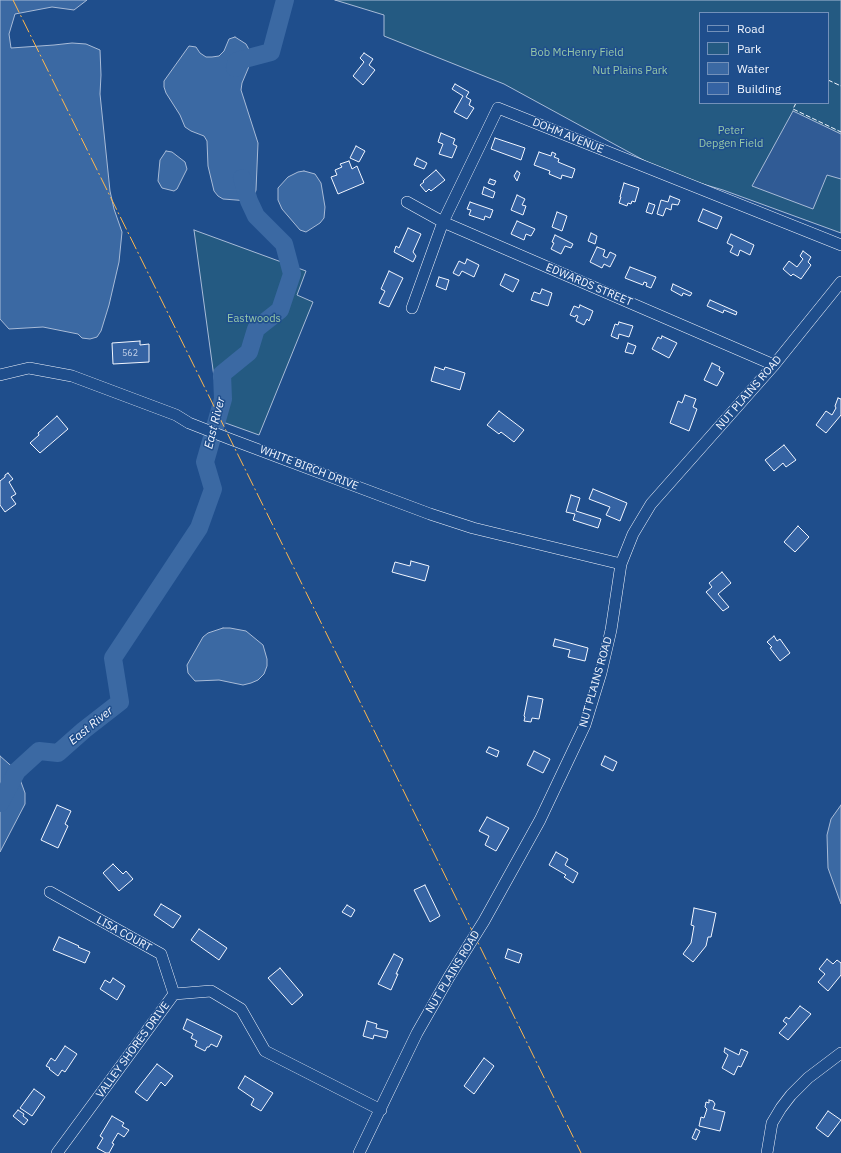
<!DOCTYPE html>
<html>
<head>
<meta charset="utf-8">
<style>
  body { margin:0 }
  #map { position:relative; width:841px; height:1153px; overflow:hidden; background:#1f4e8c; font-family:"IBM Plex Sans",sans-serif }
  canvas { display:block }
  .legend { position:absolute; left:699px; top:12px; width:130px; height:92px; box-sizing:border-box; background:#1f4e8c; border:1px solid #7391ba; margin:0; padding:5px 7px; list-style:none; font-size:12px; color:#f2f6ff }
  .legend li { display:flex; align-items:center; gap:8px; height:20px }
  .legend b { width:20px; border:1px solid #7391ba }
</style>
</head>
<body>
<div id="map">
<canvas width="841" height="1153"></canvas>
<ul class="legend">
<li><b style="height:5px;background:#1f4e8c"></b>Road</li>
<li><b style="height:11px;background:#245a82"></b>Park</li>
<li><b style="height:11px;background:#3b69a3"></b>Water</li>
<li><b style="height:11px;background:#3563a3"></b>Building</li>
</ul>
</div>
<script>
const ctx = document.querySelector('canvas').getContext('2d');
ctx.lineJoin = 'round';
function fill(path, color) { ctx.fillStyle = color; ctx.fill(path, 'evenodd'); }
const poly = rows => new Path2D(rows.map(r => 'M' + r).join(''));
function trace(path, color, width, dash) { ctx.strokeStyle = color; ctx.lineWidth = width; ctx.lineCap = dash ? 'butt' : 'round'; ctx.setLineDash(dash || []); ctx.stroke(path); }
function write(font, color, halo, rows, align = 'center') {
  ctx.font = font + ' "IBM Plex Sans",sans-serif'; ctx.lineWidth = 3; ctx.setLineDash([]); ctx.textBaseline = 'middle'; ctx.strokeStyle = halo; ctx.fillStyle = color; for (const [text, x, y, turn = 0] of rows) {
    ctx.save(); ctx.translate(x, y); ctx.rotate((+turn || 0) * Math.PI / 180); ctx.textAlign = isNaN(turn) ? turn : align; if (halo) ctx.strokeText(text, 0, 0); ctx.fillText(text, 0, 0); ctx.restore();
  }
}
const green = poly([
  [335,0,841,0,841,233,723,190,669,174,504,84,384,36,384,15,335,0],
  [700,13,828,13,828,103,700,103,700,13],
  [194,230,306,271,297,295,313,302,259,435,220,421,194,230]
]);
fill(green, '#245a82');
trace(green, '#a8bbd7', 1);
const parking = poly([
  [793,111,841,134,841,179,827,175,813,209,752,186,793,111]
]);
fill(parking, '#305b95');
trace(parking, '#a8bbd7', 1);
const water = poly([
  [0,0,87,0,74,10,52,7,15,14,9,34,11,48,54,45,72,43,86,44,100,50,101,75,100,94,110,191,114,209,122,232,119,262,109,305,101,331,97,337,90,339,82,338,78,334,43,327,9,329,0,319,0,0],
  [235,37,246,44,253,57,242,83,241,90,258,143,256,190,254,197,249,201,223,199,218,196,214,191,208,166,207,141,204,136,191,131,185,127,180,115,166,93,164,87,164,81,189,46,196,47,200,53,206,57,212,57,219,56,224,51,229,39,235,37],
  [166,151,172,152,185,162,187,169,177,189,174,191,162,188,158,181,160,160,166,151],
  [304,171,315,174,321,183,325,207,324,218,320,223,306,232,300,230,282,209,278,200,278,188,288,177,298,172,304,171],
  [223,628,230,628,246,631,263,645,267,659,267,666,264,674,258,680,251,683,243,685,219,680,195,681,188,673,187,665,203,637,208,633,223,628],
  [0,756,17,771,25,793,25,804,0,852,0,756],
  [841,805,841,904,828,868,827,835,831,819,841,805]
]);
fill(water, '#3b69a3');
trace(water, '#a8bbd7', 1);
trace(poly([
  [235,68,237,61,271,52,285,0],
  [0,803,17,771,39,751,58,753,84,730,120,702,113,658,199,528,213,489,205,462,223,399,222,374,249,352,256,329,280,310,292,274,284,244,256,216,249,201,242,178]
]), '#3b69a3', 18);
const building = poly([
  [364,53,373,59,369,65,375,70,363,85,353,76,364,62,360,58,364,53],
  [455,84,469,92,466,97,471,100,469,105,474,108,467,119,454,112,463,96,452,89,455,84],
  [441,133,455,139,453,144,457,146,452,158,439,154,443,144,438,142,441,133],
  [495,138,525,148,521,160,491,149,495,138],
  [356,146,365,151,359,162,350,158,356,146],
  [539,152,551,156,552,152,556,154,554,157,559,159,558,162,575,169,572,178,562,175,561,179,549,174,550,171,534,165,539,152],
  [417,158,427,163,424,169,414,165,417,158],
  [349,161,352,169,357,166,364,183,338,194,331,177,337,175,335,170,342,167,340,164,349,161],
  [436,170,445,180,431,191,429,189,426,192,420,185,424,182,423,181,436,170],
  [517,171,520,173,517,181,514,176,517,171],
  [490,179,496,181,494,185,488,183,490,179],
  [624,183,639,188,635,202,632,201,631,204,628,203,627,206,619,203,621,197,620,197,624,183],
  [484,187,495,192,493,198,482,194,484,187],
  [517,195,525,199,522,205,526,206,523,215,511,210,517,195],
  [670,196,680,200,678,205,672,204,671,210,666,208,663,216,657,214,661,200,668,202,670,196],
  [470,202,493,210,490,218,485,216,484,220,469,215,471,210,467,209,470,202],
  [649,203,655,205,652,214,646,212,649,203],
  [703,209,722,217,717,229,698,221,703,209],
  [557,212,567,216,562,231,552,227,557,212],
  [517,221,535,229,531,236,526,234,524,240,511,234,517,221],
  [408,228,421,234,413,252,416,256,413,262,394,252,396,246,399,248,408,228],
  [591,233,597,236,595,244,588,241,591,233],
  [731,234,754,245,750,255,740,250,738,256,730,252,733,246,727,243,731,234],
  [555,235,573,244,571,248,565,246,561,254,551,249,554,243,552,242,555,235],
  [597,247,605,250,603,256,607,258,610,252,616,255,610,267,604,264,602,268,590,262,597,247],
  [803,251,811,257,808,262,811,265,801,279,793,274,791,276,783,269,789,261,797,267,803,259,800,256,803,251],
  [467,259,479,265,474,277,462,271,459,276,453,273,459,261,465,264,467,259],
  [630,267,656,277,651,288,646,286,647,283,644,282,643,285,625,278,630,267],
  [389,271,403,278,389,307,379,303,385,291,381,289,389,271],
  [505,274,519,280,513,292,500,285,505,274],
  [439,277,449,280,446,290,436,286,439,277],
  [673,284,692,293,690,296,683,293,682,296,671,290,673,284],
  [542,289,552,293,548,306,531,300,534,292,540,294,542,289],
  [710,300,737,312,736,315,724,310,723,313,707,306,710,300],
  [580,305,593,311,589,321,587,319,584,325,576,321,578,316,576,315,575,317,570,315,574,306,579,308,580,305],
  [619,322,633,326,629,337,619,334,618,339,611,336,615,324,618,325,619,322],
  [662,336,677,343,669,358,652,349,658,337,661,339,662,336],
  [140,341,140,345,149,344,149,362,113,364,112,343,140,341],
  [628,343,636,346,633,354,625,352,628,343],
  [712,363,720,367,719,370,724,373,717,386,704,380,712,363],
  [435,367,444,370,445,367,465,373,460,390,431,381,435,367],
  [685,395,696,399,693,407,697,409,689,431,670,423,678,401,682,403,685,395],
  [838,398,841,399,841,415,826,433,816,425,826,411,832,415,836,408,835,406,838,398],
  [499,411,524,430,514,442,501,432,499,434,487,425,499,411],
  [57,416,68,429,40,453,30,443,39,435,38,433,57,416],
  [784,445,796,460,786,467,783,463,774,471,765,460,784,445],
  [8,473,13,479,9,482,16,494,11,497,16,504,5,512,0,505,0,481,5,477,5,475,8,473],
  [593,489,627,503,620,521,606,515,610,507,589,499,593,489],
  [571,495,580,498,576,511,601,519,598,528,573,520,575,514,566,512,571,495],
  [798,526,809,537,795,552,784,542,798,526],
  [411,561,429,566,425,581,392,572,395,562,410,566,411,561],
  [722,572,731,583,718,594,729,607,723,611,706,592,712,587,709,583,722,572],
  [774,636,777,641,780,639,790,653,780,661,770,648,772,647,767,642,774,636],
  [555,639,588,648,585,661,568,657,570,650,553,646,555,639],
  [528,696,543,699,539,719,532,718,531,722,524,721,525,717,524,716,528,696],
  [489,747,499,751,497,757,486,752,489,747],
  [534,751,550,759,543,773,527,765,534,751],
  [605,756,617,762,613,771,601,765,605,756],
  [57,805,71,811,65,824,68,826,58,848,41,840,57,805],
  [487,817,509,828,496,851,485,845,489,836,479,831,487,817],
  [556,852,568,859,565,865,578,873,573,883,564,877,566,875,549,865,556,852],
  [113,864,123,874,126,871,133,879,119,891,103,873,113,864],
  [425,885,440,916,430,922,414,890,425,885],
  [161,904,181,916,173,928,154,915,161,904],
  [347,905,355,910,351,917,342,912,347,905],
  [694,908,716,913,711,937,708,937,706,946,693,962,683,954,691,943,694,926,691,925,694,908],
  [199,929,227,948,219,960,191,940,199,929],
  [59,937,79,946,78,947,90,952,85,963,53,950,59,937],
  [508,949,522,954,519,963,505,958,508,949],
  [394,954,403,959,396,974,398,974,391,990,378,984,394,954],
  [827,959,833,964,837,960,841,963,841,975,828,991,818,982,825,974,819,969,827,959],
  [280,968,303,995,292,1005,268,978,280,968],
  [113,978,125,986,117,1000,100,989,105,980,110,983,113,978],
  [800,1006,811,1014,788,1040,779,1033,787,1024,783,1021,786,1017,789,1019,800,1006],
  [187,1019,222,1036,217,1047,211,1044,209,1047,207,1047,205,1051,195,1046,197,1041,191,1038,193,1034,183,1029,187,1019],
  [367,1021,377,1024,376,1028,388,1031,386,1038,374,1035,373,1039,363,1036,367,1021],
  [65,1046,77,1054,65,1072,62,1070,58,1076,49,1069,50,1068,46,1066,51,1058,55,1061,65,1046],
  [725,1048,739,1055,741,1049,748,1052,741,1067,738,1066,734,1075,722,1068,728,1055,724,1052,725,1048],
  [484,1058,494,1066,474,1094,464,1086,484,1058],
  [157,1064,173,1076,165,1086,161,1082,147,1101,135,1092,157,1064],
  [245,1076,273,1093,261,1111,251,1105,254,1099,238,1088,245,1076],
  [34,1089,45,1097,32,1116,20,1108,34,1089],
  [709,1100,713,1101,715,1104,713,1109,725,1112,720,1131,699,1126,701,1117,704,1118,707,1109,705,1107,706,1102,709,1103,709,1100],
  [18,1110,24,1114,23,1116,28,1120,24,1125,13,1116,18,1110],
  [828,1111,841,1120,828,1137,816,1128,828,1111],
  [112,1116,124,1123,122,1126,129,1130,124,1137,118,1133,112,1143,114,1144,109,1153,106,1153,97,1148,103,1138,100,1136,112,1116],
  [696,1129,700,1131,696,1140,692,1138,696,1129]
]);
fill(building, '#3563a3');
trace(building, '#f2f6ff', 1);
const minor = poly([
  [407,202,443,222,774,365],
  [412,308,443,222,498,108,841,245],
  [0,375,29,368,72,376,176,415,189,423,230,439,430,514,473,528,621,564],
  [50,892,161,954,174,994],
  [57,1153,174,994,211,991,241,1009,265,1051,381,1110],
  [359,1153,417,1033,449,977,484,921,540,820,585,725,601,673,611,630,621,564,633,534,651,504,774,365,841,282],
  [767,1153,772,1123,781,1108,791,1095,808,1078,841,1053]
]);
trace(minor, '#f2f6ff', 12);
trace(minor, '#1f4e8c', 11);
trace(poly([
  [828,80,841,86],
  [796,103,793,109,841,132]
]), '#f2f6ff', 1, [5, 2]);
trace(poly([
  [13,0,338,657,581,1153]
]), '#ffb74d', 1, [14, 3, 2, 3]);
write('9px', '#c3d1e8', null, [
  ["562",130,353]
]);
write('11px', '#97c8a6', '#1f4e8c', [
  ["Bob McHenry Field",577,53],
  ["Nut Plains Park",630,71],
  ["Peter",731,131],
  ["Depgen Field",731,144],
  ["Eastwoods",254,319]
]);
write('11px', '#f2f6ff', '#1f4e8c', [
  ["DOHM AVENUE",568,136,22],
  ["EDWARDS STREET",589,285,23],
  ["NUT PLAINS ROAD",749,393,-49],
  ["WHITE BIRCH DRIVE",309,468,21],
  ["NUT PLAINS ROAD",596,682,-74],
  ["LISA COURT",124,934,29],
  ["NUT PLAINS ROAD",453,972,-59],
  ["VALLEY SHORES DRIVE",133,1050,-54]
]);
write('italic 12px', '#f2f6ff', '#1f4e8c', [
  ["East River",215,423,-76],
  ["East River",91,726,-39]
]);
</script>
</body>
</html>
